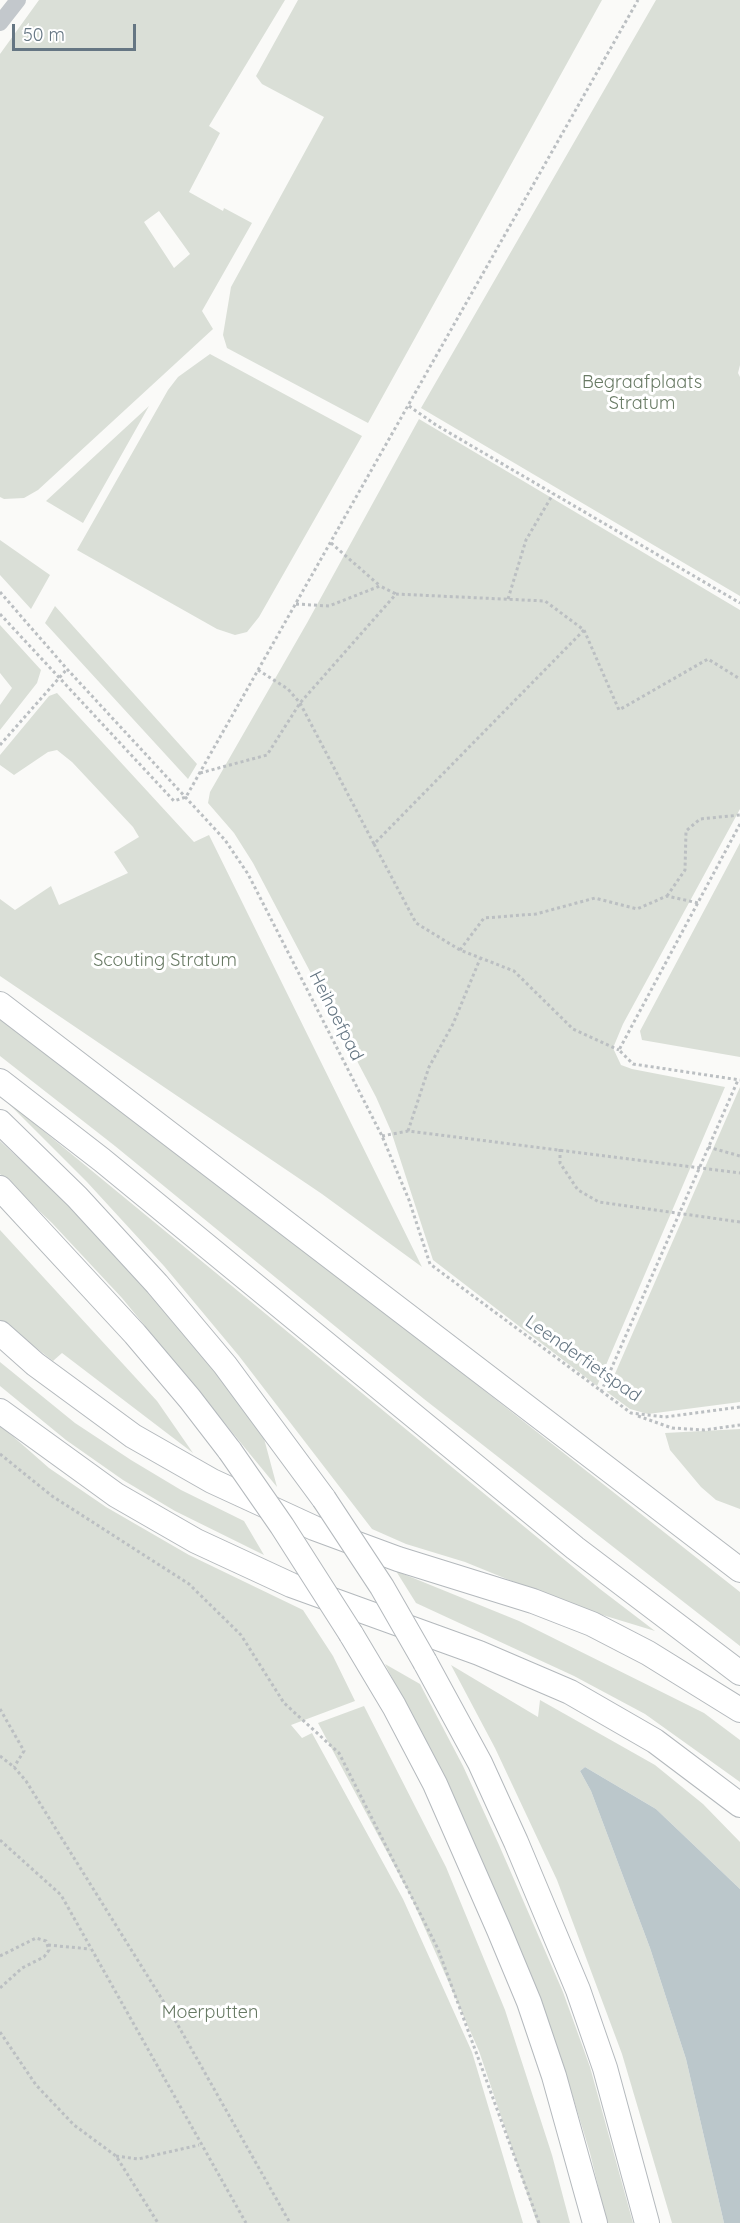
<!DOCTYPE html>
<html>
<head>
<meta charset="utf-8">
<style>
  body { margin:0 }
  #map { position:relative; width:740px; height:2223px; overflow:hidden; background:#fafaf8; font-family:Quicksand,sans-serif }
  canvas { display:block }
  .scale { position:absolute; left:12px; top:24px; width:124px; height:27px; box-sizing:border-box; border:3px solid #657683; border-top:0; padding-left:8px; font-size:18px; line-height:21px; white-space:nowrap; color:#657683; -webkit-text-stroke:4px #fff; paint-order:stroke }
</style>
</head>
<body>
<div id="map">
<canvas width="740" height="2223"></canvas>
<div class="scale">50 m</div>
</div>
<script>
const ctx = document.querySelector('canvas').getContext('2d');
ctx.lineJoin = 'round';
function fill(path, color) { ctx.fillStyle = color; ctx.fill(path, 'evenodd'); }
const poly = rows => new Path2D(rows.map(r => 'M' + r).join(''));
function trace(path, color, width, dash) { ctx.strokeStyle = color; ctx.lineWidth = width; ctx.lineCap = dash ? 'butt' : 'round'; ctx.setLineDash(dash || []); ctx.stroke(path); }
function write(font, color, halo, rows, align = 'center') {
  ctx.font = font + ' Quicksand,sans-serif'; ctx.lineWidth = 6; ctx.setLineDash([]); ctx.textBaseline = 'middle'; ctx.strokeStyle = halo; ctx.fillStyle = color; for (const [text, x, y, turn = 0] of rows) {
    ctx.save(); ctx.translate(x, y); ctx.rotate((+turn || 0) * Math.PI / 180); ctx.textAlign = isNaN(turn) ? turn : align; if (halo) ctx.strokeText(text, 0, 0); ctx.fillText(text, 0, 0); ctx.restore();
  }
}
fill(poly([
  [39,0,285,0,209,126,220,133,189,192,223,211,224,208,252,223,202,311,213,329,38,490,24,498,4,499,0,497,0,54],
  [159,211,190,254,174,268,144,222],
  [298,0,602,0,368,423,227,348,223,335,231,287,324,117,262,84,256,76],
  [656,0,740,0,740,365,738,373,740,377,740,596,421,408],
  [210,354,362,436,259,617,247,632,235,635,217,629,77,550,168,390,178,377],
  [149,406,83,523,46,501],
  [419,419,740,610,740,809,623,1024,613,1048,621,1065,632,1069,725,1087,597,1386,433,1260,391,1131,376,1097,253,863,234,833,208,803,210,792,307,623],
  [0,540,50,575,31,609,0,575],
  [55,606,197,764,188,779,45,623],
  [0,625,41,670,37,683,0,730,0,705,12,688,0,673],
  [57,693,194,842,209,835,422,1267,322,1194,0,976,0,899,15,910,51,886,59,905,128,873,114,852,139,837,133,827,72,762,57,750,48,752,14,775,0,765,0,755,49,696],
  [740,843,740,1057,642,1040,640,1031],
  [0,1017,452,1365,740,1592,740,1646,424,1399,115,1146,0,1056],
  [740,1087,740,1402,648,1414,630,1409,607,1392],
  [1,1096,600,1589,655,1631,573,1606,465,1562,406,1544,372,1529,239,1356,164,1266,87,1182],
  [0,1141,68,1204,146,1289,215,1371,262,1431,277,1487,122,1298,52,1223,0,1174],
  [0,1230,157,1401,193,1453,62,1353,53,1361,0,1320],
  [0,1362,75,1423,131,1460,181,1490,244,1521,264,1555,175,1511,123,1480,66,1440,0,1386],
  [0,1425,49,1468,106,1507,189,1555,303,1610,333,1656,355,1701,291,1725,302,1738,312,1733,403,1899,472,2052,523,2223,0,2223],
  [740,1429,740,1509,716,1500,701,1487,670,1450,665,1433],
  [396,1571,519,1621,704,1713,740,1740,740,1782,645,1714,574,1676,416,1603],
  [385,1664,420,1684,463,1766,499,1845,563,1992,590,2067,633,2223,607,2223,590,2153,565,2071,510,1926,444,1780],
  [451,1665,538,1717,540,1700,655,1765,703,1804,740,1842,740,1889,656,1809,585,1767,580,1771,591,1791,650,1948,686,2059,724,2223,672,2223,622,2054,557,1880,495,1748],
  [364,1706,446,1867,505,2010,552,2155,570,2223,537,2223,479,2051,411,1897,318,1723]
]), '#dadfd7');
fill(poly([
  [585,1767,656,1809,740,1889,740,2223,724,2223,686,2059,650,1948,591,1791,580,1771]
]), '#bbc7cb');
const highway = poly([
  [0,1004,740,1570],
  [0,1081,102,1160,575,1548,740,1673],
  [0,1122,77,1197,157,1284,225,1365,324,1499],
  [0,1188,135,1334,190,1399,230,1451],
  [0,1333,35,1364,133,1436,212,1481,314,1528,398,1559,533,1601,592,1624,648,1653,740,1710],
  [0,1411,116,1495,196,1541,291,1585,479,1653,570,1692,655,1741,740,1805],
  [351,1634,394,1706,435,1784,499,1930,529,2002,554,2076,595,2223],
  [425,1662,480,1763,516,1842,578,1990,605,2068,647,2223]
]);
trace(highway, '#b4b9bd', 26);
trace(poly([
  [409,406,436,425,740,603],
  [331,543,379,585],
  [0,592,67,669,225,840,248,874,382,1136,409,1200,430,1264,631,1413,665,1417,740,1407],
  [508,599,526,540,553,494],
  [296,604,329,606,380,586,396,594],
  [0,614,174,801,186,797,638,0],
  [258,670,288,689,300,703,374,844,584,630],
  [0,745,67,669],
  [200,773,267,755,300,703,396,594,545,601,584,630,619,710,708,659,740,679],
  [740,824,619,1050,633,1064,740,1080],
  [374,844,416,923,460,950,514,971,573,1029,619,1050],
  [667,896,685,870,686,831,700,819,740,815],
  [460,950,484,918,536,914,595,898,637,909,667,896,698,903],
  [408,1131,429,1067,453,1024,480,959],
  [382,1136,408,1131,740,1173],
  [708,1147,740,1156],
  [560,1149,560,1163,578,1190,599,1202,740,1222],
  [601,1392,738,1080],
  [638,1416,672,1428,704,1430,740,1425],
  [0,1454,52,1496,189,1584,241,1635,284,1703,339,1753,438,1949,539,2223],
  [0,1709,24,1751,14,1767],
  [0,1756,14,1767,26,1781,175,2020,290,2223],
  [0,1840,61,1895,246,2223],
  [48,1945,90,1949],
  [0,1956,36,1938,46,1941,49,1950,44,1957,22,1968,0,1988],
  [0,2032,36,2085,74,2125,116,2156,158,2223],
  [116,2156,138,2159,199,2145]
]), '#bbbfc2', 3, [3, 3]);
trace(poly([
  [0,23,18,0]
]), '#c3c8cc', 16);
trace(highway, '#fff', 24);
const highwayBridge = poly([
  [230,1451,282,1526,351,1634],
  [324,1499,382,1587,425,1662]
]);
trace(highwayBridge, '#b4b9bd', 26, []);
trace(highwayBridge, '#fff', 24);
write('18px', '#687a64', '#fff', [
  ["Begraafplaats",642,383],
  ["Stratum",642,404],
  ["Scouting Stratum",165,961],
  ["Moerputten",210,2013]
]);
write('18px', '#657683', '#fff', [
  ["Heihoefpad",336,1016,63],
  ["Leenderfietspad",583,1359,35]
]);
</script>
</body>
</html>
